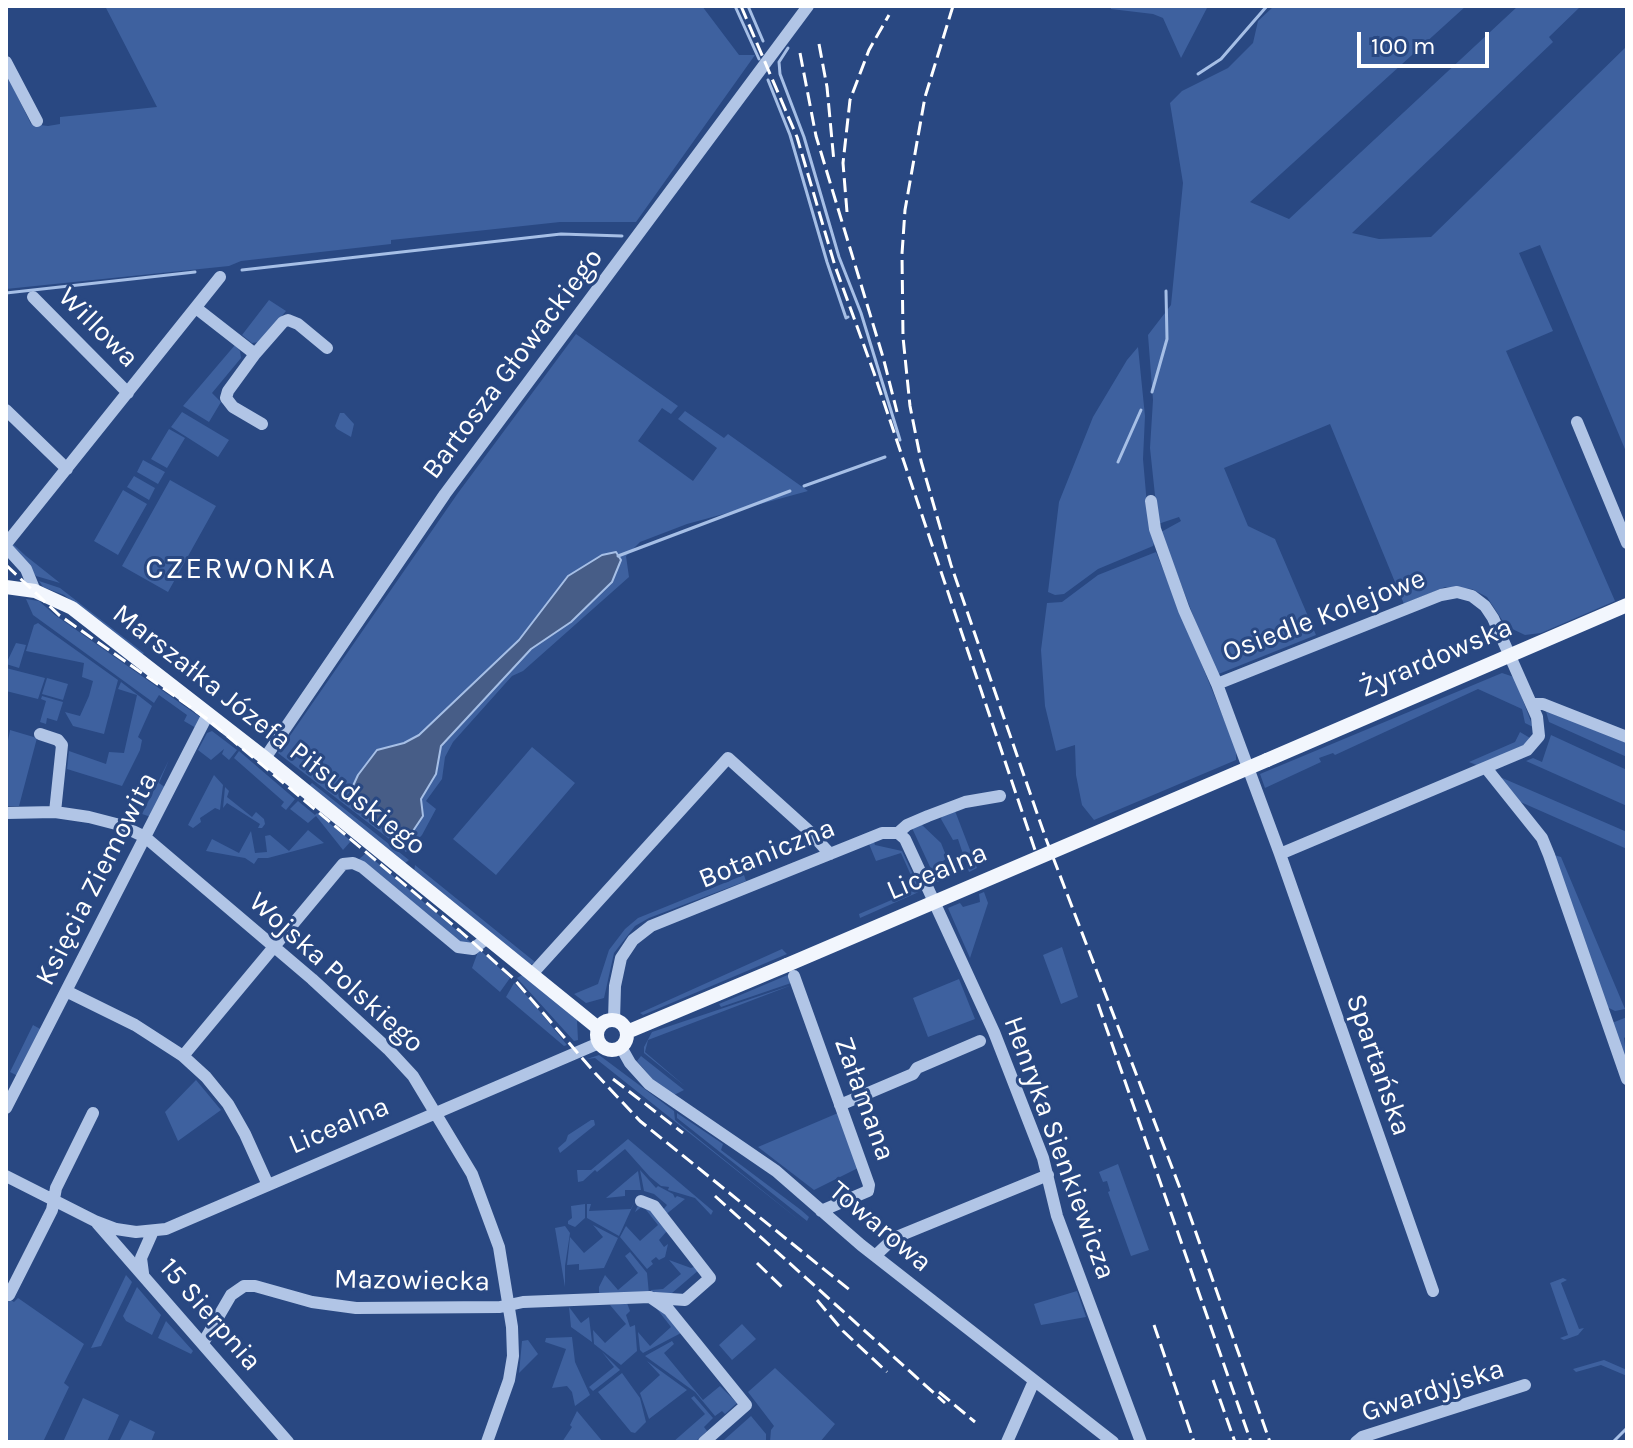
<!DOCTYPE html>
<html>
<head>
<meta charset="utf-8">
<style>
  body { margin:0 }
  #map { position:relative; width:1633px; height:1448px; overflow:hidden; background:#294882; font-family:Karla,sans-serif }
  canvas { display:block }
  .frame { position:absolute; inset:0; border:8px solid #fff; pointer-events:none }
  .scale { position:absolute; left:1357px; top:32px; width:132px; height:36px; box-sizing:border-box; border:4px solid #fff; border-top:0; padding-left:10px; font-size:24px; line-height:28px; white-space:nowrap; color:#fff; -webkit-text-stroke:6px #294882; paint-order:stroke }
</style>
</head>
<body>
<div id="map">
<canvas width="1633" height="1448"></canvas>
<div class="frame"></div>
<div class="scale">100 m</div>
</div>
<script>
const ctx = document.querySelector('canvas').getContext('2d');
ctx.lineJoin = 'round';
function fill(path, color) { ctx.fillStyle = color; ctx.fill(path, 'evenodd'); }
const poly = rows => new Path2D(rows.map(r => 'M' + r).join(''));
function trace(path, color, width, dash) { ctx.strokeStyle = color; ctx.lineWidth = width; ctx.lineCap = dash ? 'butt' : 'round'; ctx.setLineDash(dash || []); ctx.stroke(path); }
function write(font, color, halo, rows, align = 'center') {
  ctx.font = font + ' Karla,sans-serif'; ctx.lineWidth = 6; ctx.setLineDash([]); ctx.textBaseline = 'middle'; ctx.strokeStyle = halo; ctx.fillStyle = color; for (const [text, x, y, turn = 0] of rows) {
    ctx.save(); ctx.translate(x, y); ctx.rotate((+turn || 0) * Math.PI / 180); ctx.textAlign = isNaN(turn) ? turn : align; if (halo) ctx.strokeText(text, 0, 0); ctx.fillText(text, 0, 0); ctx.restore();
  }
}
fill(poly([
  [105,6,702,6,739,55,755,55,636,222,560,222,486,230,391,240,391,244,241,261,229,266,6,289,6,73,31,124,48,126,60,124,60,117,157,107],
  [1110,6,1208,6,1181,58,1163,18,1153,14,1111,9],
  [1274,6,1466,6,1250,202,1289,219,1518,6,1581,6,1549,37,1553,42,1352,233,1379,239,1431,237,1627,46,1627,454,1540,245,1519,253,1553,331,1506,351,1615,601,1541,633,1525,635,1506,626,1487,597,1472,589,1445,587,1404,604,1330,424,1224,468,1248,526,1275,539,1316,635,1216,675,1161,532,1181,521,1179,517,1158,524,1150,448,1153,400,1148,335,1171,305,1183,183,1170,103,1182,91,1228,68,1253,43,1258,21],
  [269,300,286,311,260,342,252,343,242,335],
  [576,334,678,406,671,414,662,408,638,441,693,481,717,448,678,419,685,411,724,438,728,434,808,491,687,524,640,542,626,556,629,577,523,671,512,676,453,742,445,757,442,779,426,801,436,809,422,835,406,852,278,753,458,493],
  [235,345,240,351,241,358,212,393,221,402,209,422,183,406],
  [1138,347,1145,416,1143,459,1147,505,1154,543,1153,546,1098,569,1064,594,1055,595,1048,592,1059,502,1093,417,1127,360],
  [182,412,229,440,218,457,171,427],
  [340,413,344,413,354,424,351,437,337,429,335,426],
  [169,429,185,438,167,468,151,459],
  [143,460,165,472,158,484,137,472],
  [134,476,155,488,149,500,127,487],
  [170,480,216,506,168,592,122,566],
  [123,490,147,504,118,555,94,541],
  [13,544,26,556,60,583,36,576,12,547],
  [1156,552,1236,749,1236,760,1094,820,1082,805,1076,775,1075,745,1056,751,1045,706,1041,650,1047,603,1062,602,1098,575],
  [39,581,60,588,144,653,142,655,64,595,43,587],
  [26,599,39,601,55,615,200,717,196,728,184,721,187,715,159,695,154,703,33,615],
  [38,623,118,680,104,734,73,726,65,712,80,716,89,696,93,681,82,677,84,663,26,651,34,625],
  [16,643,26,645,19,668,6,664],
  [6,668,45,678,38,699,6,691],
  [1502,673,1514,677,1533,727,1525,723,1522,709,1478,689,1335,755,1333,753,1319,758,1321,762,1265,788,1260,774],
  [47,678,68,684,63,700,42,694],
  [121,682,152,706,138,737,142,740,140,750,122,786,67,769,69,751,106,764,109,752,124,753,137,695,118,689],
  [42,696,63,702,57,721,47,718,46,724,40,722,46,701,41,699],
  [1545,708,1627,739,1627,757,1549,722],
  [10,730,37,738,19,806,6,806,6,751],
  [212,731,237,750,229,760,222,754,224,749,211,760,198,750,207,733],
  [1520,732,1530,738,1522,747,1479,766,1469,762,1515,742],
  [1551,735,1627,770,1627,806,1526,761,1533,758,1542,762],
  [532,747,575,783,496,875,453,839],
  [239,751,295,799,286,810,281,806,284,802,234,758],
  [169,760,159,783,166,788,151,817,142,814],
  [214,775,223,785,220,810,215,808,200,818,201,822,193,828,188,825],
  [1500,777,1627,832,1627,849,1516,800],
  [312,783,409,860,404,864,309,786],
  [225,787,229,791,227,797,252,817,256,812,264,819,265,824,262,828,258,828,260,824,227,803,223,808],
  [298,801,315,815,317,813,351,841,343,850,316,816,308,823,290,809],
  [955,811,977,868,969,872,958,839,953,840,941,819,942,816],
  [921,824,941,843,947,858,943,861,945,879,937,882,912,828],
  [308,830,324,843,268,858,258,858,254,864,245,858,206,851,212,839,239,853,251,831,255,853,267,852,265,836,270,835,289,851],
  [874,842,875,845,902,851,921,891,860,918,859,914,917,889,901,853,876,861,869,844],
  [366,853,474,945,460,944,356,862],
  [1554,855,1561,857,1625,1009,1615,1011,1607,1007],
  [415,865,535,962,530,965,414,872],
  [744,875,746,881,649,918,635,926,614,953,604,998,586,1003,574,994,598,984,609,950,625,929,638,918],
  [984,892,988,903,970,958,948,908,960,903,963,907,980,902,979,894],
  [1062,947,1078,997,1061,1004,1043,955],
  [479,949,510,978,500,992,472,968],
  [782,949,787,954,643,1015,640,1013],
  [524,974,577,1020,578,1040,574,1041,517,978],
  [790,974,794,982,721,1007,719,1004],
  [959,979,975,1019,928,1037,913,998],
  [514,983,528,997,567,1045,564,1046,506,997],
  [792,985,648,1040,645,1052,686,1087,644,1053,644,1047,652,1032],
  [1627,1017,1627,1036,1624,1038,1627,1064,1612,1023],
  [33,1025,42,1030,18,1076,10,1072],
  [599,1055,674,1111,675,1120,804,1224,595,1058,587,1059],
  [641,1056,684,1090,674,1095,655,1082,637,1061],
  [196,1080,221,1110,178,1141,165,1112],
  [677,1113,723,1144,721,1150,801,1210,809,1217,807,1221,677,1118],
  [838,1113,858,1168,814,1190,758,1147],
  [591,1120,594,1120,595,1125,560,1153,558,1148,566,1141,568,1135],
  [628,1139,713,1211,711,1215,695,1198,668,1190,669,1187,661,1186,650,1177,625,1149,597,1172,595,1170,583,1181,578,1182,577,1170,591,1170],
  [1118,1164,1149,1250,1131,1256,1108,1192,1110,1191,1107,1181,1103,1182,1099,1172],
  [640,1170,656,1188,658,1186,673,1194,675,1198,677,1196,685,1199,664,1216,662,1211,667,1205,654,1194,644,1191],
  [638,1171,641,1190,625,1190,625,1196,606,1198],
  [635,1201,619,1236,587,1218,587,1204,591,1204,589,1211,631,1209],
  [639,1203,648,1206,667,1231,659,1240,664,1247,668,1244,665,1257,659,1260,656,1257,651,1261,653,1264,647,1269,620,1237,626,1226,640,1241,658,1225,643,1206,635,1212],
  [585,1204,585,1218,575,1227,568,1224,568,1221,572,1218,571,1206],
  [593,1225,618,1238,604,1268,579,1270,579,1264,567,1265,570,1237,584,1253,603,1237],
  [565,1226,570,1233,565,1266,565,1287,555,1228],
  [630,1252,647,1273,649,1294,599,1294,599,1287,605,1275,618,1290,638,1273,625,1256],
  [669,1260,691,1268,697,1266,700,1269,672,1293,651,1294,651,1290,663,1289,681,1274],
  [126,1275,132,1282,101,1346,91,1348],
  [1563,1278,1567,1280,1561,1283,1579,1329,1584,1328,1578,1335,1564,1340,1560,1338,1568,1335,1550,1283],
  [137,1287,161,1315,152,1335,126,1321,123,1316],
  [1077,1291,1086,1317,1041,1325,1034,1304],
  [6,1297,14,1302,18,1298,84,1344,64,1383,69,1387,43,1442,6,1442],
  [627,1303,630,1311,626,1315,630,1327,635,1325,637,1351,621,1365,594,1344,593,1330,605,1343,626,1324,610,1305],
  [569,1307,581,1323,589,1317,592,1342,571,1327],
  [660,1308,681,1333,643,1353,640,1350,638,1332,650,1346,671,1327,657,1309],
  [166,1321,193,1351,191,1354,158,1338],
  [742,1324,756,1339,732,1360,719,1345],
  [572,1337,575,1362,590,1395,575,1406,572,1392,567,1386,552,1388,566,1349,545,1342,546,1338],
  [528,1340,538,1354,519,1373,522,1341],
  [672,1341,674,1344,664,1353,703,1400,720,1386,737,1403,725,1414,722,1411,715,1416,695,1392,645,1356],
  [602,1352,620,1370,593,1391,589,1387,614,1367],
  [1604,1360,1627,1370,1627,1376,1601,1365,1576,1372,1573,1369],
  [647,1361,687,1390,649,1419,640,1393,660,1375],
  [775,1368,835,1424,820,1442,770,1442,771,1430,774,1426,748,1392],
  [622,1373,640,1398,646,1422,635,1433,631,1432,598,1392],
  [694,1396,713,1418,704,1427,707,1431,695,1442,673,1442,705,1414,691,1398],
  [83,1398,119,1415,107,1442,63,1442],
  [577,1411,603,1442,562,1442,572,1427,570,1425],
  [751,1416,766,1434,766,1442,714,1442,724,1440],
  [130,1420,155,1432,151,1442,119,1442]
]), '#3e619f');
const water = poly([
  [616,552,621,560,612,582,571,622,531,649,441,746,436,774,421,799,423,816,407,840,398,839,352,802,352,788,358,775,377,750,404,743,419,735,519,640,568,576,602,555,616,552]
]);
fill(water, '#475d87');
trace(water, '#a6bfe6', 2);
trace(poly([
  [735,6,759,59],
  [748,6,763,41],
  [788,48,779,62,780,74,804,137,839,257,861,313,900,440],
  [1198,74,1221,59,1267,6],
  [768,80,790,135,827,262,846,318,848,317],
  [242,270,561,234,622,236],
  [6,293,195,272],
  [1152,392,1167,339,1166,291],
  [1118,462,1141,410],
  [804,486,885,457],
  [618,556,790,491],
  [1613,1442,1627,1428]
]), '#a6bfe6', 3);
trace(poly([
  [6,62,37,121],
  [33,297,128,393],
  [196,308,255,354],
  [6,410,67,469],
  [1577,422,1627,543],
  [262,424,233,407,226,398,228,391,255,354,283,322,288,320,298,324,327,348],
  [1151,501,1155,529,1184,610,1217,684,1280,854],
  [6,544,220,277],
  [6,547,26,569,35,591],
  [1217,684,1441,595,1457,592,1472,596,1485,606,1493,618,1537,717,1539,736,1527,750,1280,854,1433,1291],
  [1532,704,1543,704,1627,737],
  [40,734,58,740,62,745,55,812],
  [265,758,445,494,808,6],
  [1486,768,1542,838,1549,855,1627,1079],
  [6,813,55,812,89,817,120,825,145,837,312,979,388,1049,413,1076,472,1174,499,1247,512,1327,513,1356,509,1380,487,1442],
  [898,833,905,839,918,867,994,1032,1043,1158,1057,1216,1141,1442],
  [532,974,728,758,810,832,830,854],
  [794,976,869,1185,868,1191,821,1211],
  [66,991,135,1025,183,1056,206,1077,228,1104,245,1134,268,1185],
  [614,1020,615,986,621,958,633,940,651,926,882,833,898,833,907,825,928,816,965,802,1000,796],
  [621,1047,630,1063,649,1084,776,1171,861,1245,1113,1442],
  [183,1056,343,864,353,863,362,867,458,947,473,949,487,938],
  [840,1105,913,1074,917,1068,980,1041],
  [6,1108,208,714],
  [6,1176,95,1221,116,1229,136,1232,166,1229,599,1043],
  [641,1201,654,1206,710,1278,685,1300,655,1298],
  [97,1223,288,1442],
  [875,1256,894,1238,1048,1175],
  [143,1273,141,1258,153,1231],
  [6,1293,9,1295,52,1210,56,1188,93,1113],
  [203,1343,231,1295,244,1286,255,1286,312,1302,356,1308,500,1307,523,1302,650,1297,669,1310,746,1405,704,1442],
  [1007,1442,1034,1381],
  [1356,1442,1362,1437,1525,1385]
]), '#b1c5e6', 12);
trace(poly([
  [6,587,35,591,72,608,265,758,598,1028],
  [1267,760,1627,605],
  '597 1035a15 15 0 1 1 30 0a15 15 0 1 1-30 0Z',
  [627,1032,787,965]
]), '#f2f6fd', 14);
trace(poly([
  [741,6,797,137,835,266,874,373,1036,853],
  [953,6,925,97,905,210,902,254,903,337,910,406,921,461,951,565,1046,839,1183,1196,1270,1442],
  [819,44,827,87,834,162],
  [800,53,816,136,883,357,897,412],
  [847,212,843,163,850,100,869,50,889,15],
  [6,565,59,615,206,718,460,931,513,978,595,1073,640,1121,851,1291],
  [1098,1004,1251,1442],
  [613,1079,683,1133],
  [715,1196,945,1403],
  [757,1263,785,1290],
  [817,1300,843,1331,887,1372],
  [1154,1325,1194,1442],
  [1213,1380,1235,1442],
  [939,1392,975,1422]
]), '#fff', 3, [14, 6]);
trace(poly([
  [787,965,1267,760]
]), '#f2f6fd', 14);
write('28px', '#fff', '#294882', [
  ["Willowa",98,328,45],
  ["Bartosza Głowackiego",513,364,-53],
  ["Osiedle Kolejowe",1324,616,-21],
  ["Żyrardowska",1436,658,-23],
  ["Marszałka Józefa Piłsudskiego",269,730,38],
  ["Botaniczna",767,854,-22],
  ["Licealna",937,872,-23],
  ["Księcia Ziemowita",97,879,-63],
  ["Wojska Polskiego",336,973,42],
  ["Spartańska",1378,1065,71],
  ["Załamana",864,1099,70],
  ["Licealna",339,1126,-23],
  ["Henryka Sienkiewicza",1059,1148,70],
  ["Towarowa",880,1227,40],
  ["Mazowiecka",412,1281,1],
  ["15 Sierpnia",210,1315,49],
  ["Gwardyjska",1433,1391,-18]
]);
ctx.letterSpacing = '2px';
write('30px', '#fff', '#294882', [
  ["CZERWONKA",241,569]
]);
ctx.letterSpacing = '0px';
</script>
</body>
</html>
